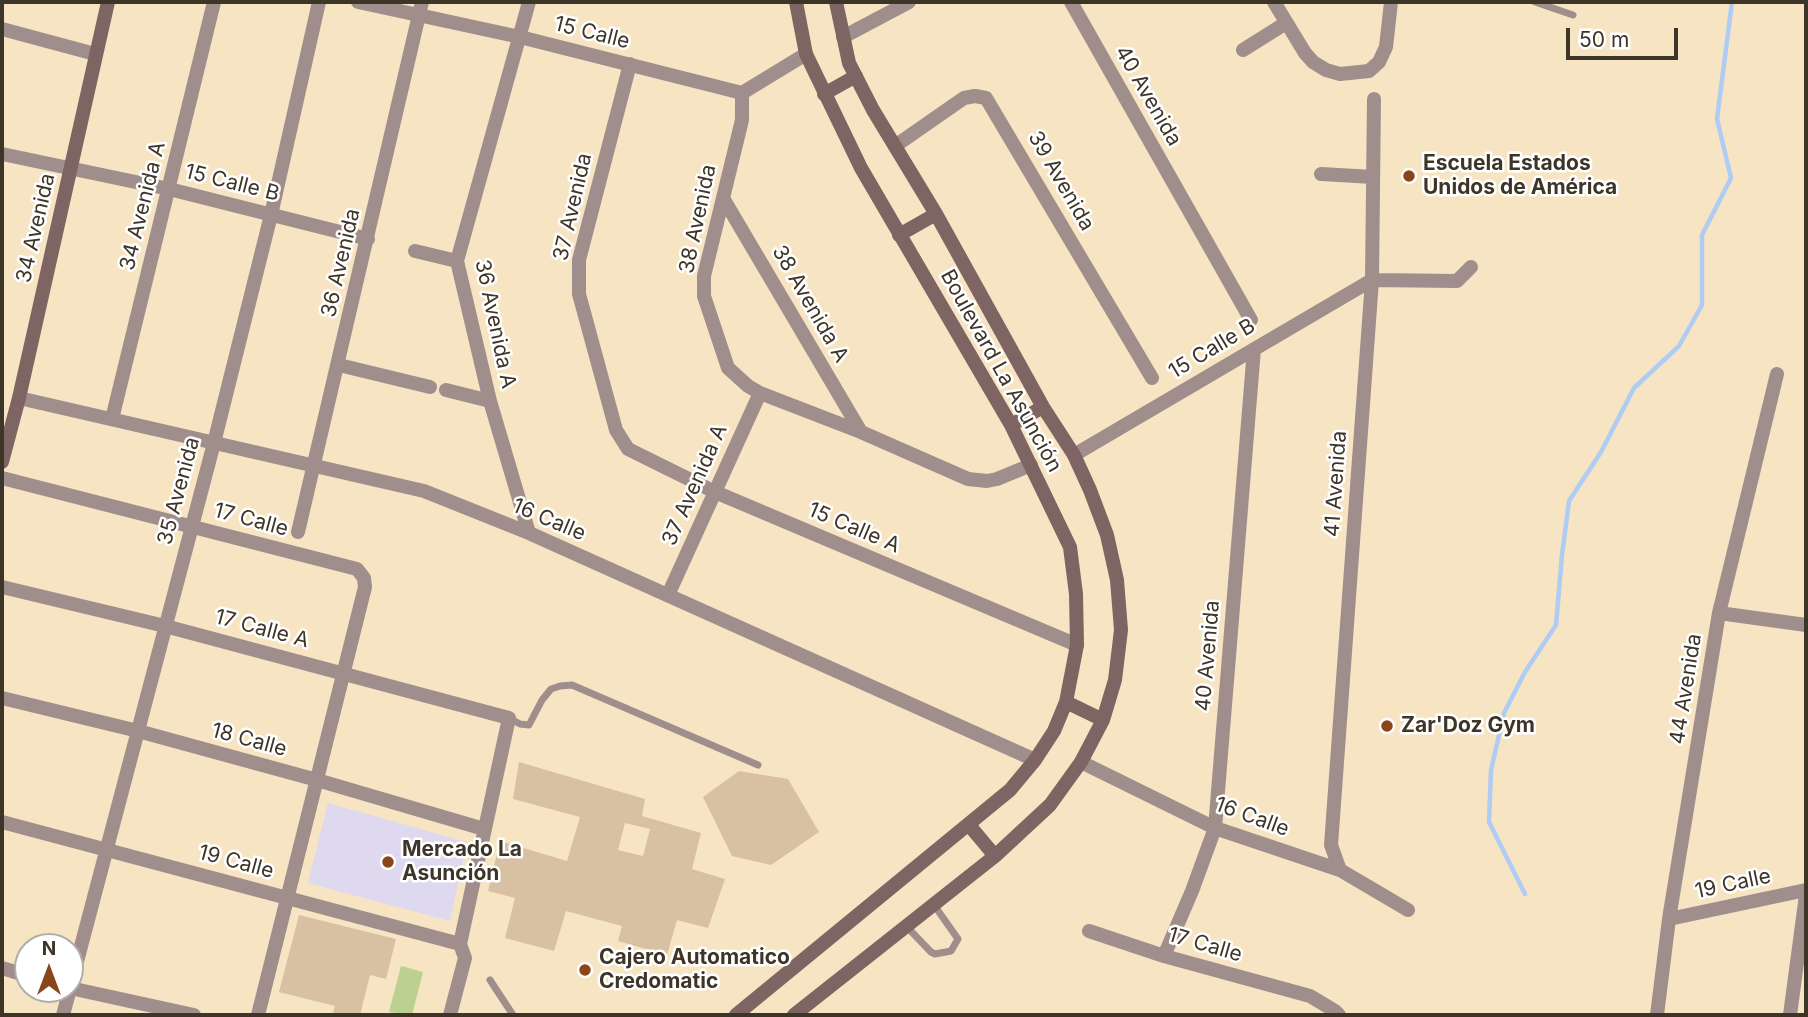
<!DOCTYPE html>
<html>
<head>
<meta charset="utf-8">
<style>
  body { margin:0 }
  #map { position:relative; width:1808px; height:1017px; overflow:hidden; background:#f7e4c2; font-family:Inter,sans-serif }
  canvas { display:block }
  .frame { position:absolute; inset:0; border:4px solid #3d3528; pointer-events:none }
  .north { position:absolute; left:14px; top:933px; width:70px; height:70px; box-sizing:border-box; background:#fff; border:2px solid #b1aea9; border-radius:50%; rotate:0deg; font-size:19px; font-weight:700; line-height:28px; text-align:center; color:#3d3528 }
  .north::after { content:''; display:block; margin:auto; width:24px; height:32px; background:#8a451b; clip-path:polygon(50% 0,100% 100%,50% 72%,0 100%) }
  .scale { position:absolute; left:1566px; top:28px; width:112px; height:32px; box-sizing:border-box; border:4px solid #3d3528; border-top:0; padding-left:9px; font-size:21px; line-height:24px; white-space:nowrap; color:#3d3528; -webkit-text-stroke:5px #fff; paint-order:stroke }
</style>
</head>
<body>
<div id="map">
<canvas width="1808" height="1017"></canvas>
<div class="frame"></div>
<div class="north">N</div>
<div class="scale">50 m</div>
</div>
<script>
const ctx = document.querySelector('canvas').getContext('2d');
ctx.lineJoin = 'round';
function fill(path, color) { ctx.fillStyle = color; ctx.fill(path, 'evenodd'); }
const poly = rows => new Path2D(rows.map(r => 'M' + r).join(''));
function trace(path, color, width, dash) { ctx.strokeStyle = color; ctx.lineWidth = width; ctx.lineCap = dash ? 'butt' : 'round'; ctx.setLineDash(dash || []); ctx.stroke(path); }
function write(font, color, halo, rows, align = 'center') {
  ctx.font = font + ' Inter,sans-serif'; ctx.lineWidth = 5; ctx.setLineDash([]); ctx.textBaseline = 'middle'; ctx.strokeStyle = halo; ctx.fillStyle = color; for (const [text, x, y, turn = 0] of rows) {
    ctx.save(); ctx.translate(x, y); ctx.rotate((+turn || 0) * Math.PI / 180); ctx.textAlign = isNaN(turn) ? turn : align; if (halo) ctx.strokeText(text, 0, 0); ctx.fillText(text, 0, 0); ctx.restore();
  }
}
fill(poly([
  [328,803,467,842,450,921,308,883]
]), '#ded9ef');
fill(poly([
  [401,966,423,972,412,1015,389,1012]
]), '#bcd091');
trace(poly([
  [1525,894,1489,822,1491,770,1504,713,1525,672,1556,625,1562,555,1569,501,1601,452,1634,388,1679,346,1702,305,1702,235,1731,178,1717,119,1732,2]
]), '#aeccf4', 4.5);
fill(poly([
  [519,762,645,799,642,816,701,833,692,869,725,879,708,928,677,920,667,955,618,941,622,926,566,911,554,951,505,938,515,898,488,891,500,841,567,861,580,817,513,799],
  [625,823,650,829,643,856,618,850],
  [739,771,788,779,819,832,771,865,732,856,703,797],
  [299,915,396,939,386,979,370,975,360,1015,333,1013,335,1006,279,992]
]), '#d8c0a2');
trace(poly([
  [1535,2,1573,15],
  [509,718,520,724,529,725,542,700,551,689,560,686,572,685,758,765],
  [906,926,931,952,935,954,951,951,958,939,934,905],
  [490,980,513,1015]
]), '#a08e8d', 7);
trace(poly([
  [358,2,520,37,742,93,806,54],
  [529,2,457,261,490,401,529,533],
  [1071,2,1251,320],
  [1274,2,1305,53,1313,62,1326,70,1340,74,1369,71,1379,62,1386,47,1391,2],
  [2,29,95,54],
  [843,37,909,2],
  [1243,50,1286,23],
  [630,64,579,260,579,294,616,430,628,449,715,492,1077,645],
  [742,93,742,120,704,276,704,296,728,368,748,386,760,393,861,432,968,479,987,481,997,479,1031,465],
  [895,146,964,98,975,96,986,98,1152,378],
  [2,154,169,189,368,239],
  [1321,174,1373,177],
  [723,198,861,432],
  [415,251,457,261],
  [339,365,430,387],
  [446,390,490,401],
  [19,398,424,491,529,533,1035,760],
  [112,419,214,2],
  [1074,455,1372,280,1457,281,1471,267],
  [2,478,357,569,364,578,365,587,258,1015],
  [298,532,422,2],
  [2,587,165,626,509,718,460,944,465,958,450,1015],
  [668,595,760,393],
  [1719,613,1806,625],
  [2,698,138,731,317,780,484,829],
  [1081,762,1215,828,1340,870,1408,910],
  [2,822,460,944],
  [1340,870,1331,845,1372,280,1374,99],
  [1669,919,1806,890],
  [1089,931,1164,956,1310,996,1335,1011,1339,1015],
  [1164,956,1192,891,1215,828,1254,349],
  [2,968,28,976],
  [70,988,214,443,271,215,319,2],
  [70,988,194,1015],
  [63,1015,70,989],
  [1657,1015,1669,919,1719,613,1777,374],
  [1790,1015,1806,895]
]), '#a08e8d', 14);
trace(poly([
  [824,94,856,76],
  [899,235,936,214],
  [1011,425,1043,407],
  [2,462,19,398,108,2],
  [1066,702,1103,720],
  [969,825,995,856],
  [736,1015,1010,790,1035,760,1054,731,1066,702,1077,645,1076,594,1070,547,1011,425,861,168,806,54,796,2],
  [794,1015,995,856,1050,805,1081,762,1103,720,1115,680,1121,630,1117,580,1107,535,1090,490,1074,455,1043,407,936,214,873,110,849,63,836,2]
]), '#7e6463', 14);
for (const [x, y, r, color] of [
  [1409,176,7,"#8a451b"],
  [1387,726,7,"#8a451b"],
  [388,862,7,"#8a451b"],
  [585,970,7,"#8a451b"]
]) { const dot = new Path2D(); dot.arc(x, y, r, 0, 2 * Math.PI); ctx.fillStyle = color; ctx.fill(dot); trace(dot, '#fff', 2.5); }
write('21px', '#3d3528', '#fff', [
  ["15 Calle",592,33,14],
  ["40 Avenida",1148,96,60],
  ["39 Avenida",1061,181,60],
  ["15 Calle B",232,183,14],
  ["34 Avenida A",143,206,-76],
  ["37 Avenida",573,207,-77],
  ["38 Avenida",698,219,-78],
  ["34 Avenida",36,228,-77],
  ["36 Avenida",341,263,-77],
  ["38 Avenida A",810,304,60],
  ["36 Avenida A",495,324,78],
  ["15 Calle B",1212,349,-31],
  ["Boulevard La Asunción",1001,371,61],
  ["41 Avenida",1336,484,-86],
  ["37 Avenida A",695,485,-66],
  ["35 Avenida",179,491,-75],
  ["17 Calle",251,520,15],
  ["16 Calle",549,520,23],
  ["15 Calle A",854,528,23],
  ["17 Calle A",262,629,15],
  ["40 Avenida",1208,656,-85],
  ["44 Avenida",1686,689,-81],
  ["18 Calle",249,740,15],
  ["16 Calle",1252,817,20],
  ["19 Calle",236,862,15],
  ["19 Calle",1733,884,-12],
  ["17 Calle",1205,945,16]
]);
write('bold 21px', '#3d3528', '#fff', [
  ["Escuela Estados",1423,164],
  ["Unidos de América",1423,188],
  ["Zar'Doz Gym",1401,726],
  ["Mercado La",402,850],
  ["Asunción",402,874],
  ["Cajero Automatico",599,958],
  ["Credomatic",599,982]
], 'left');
</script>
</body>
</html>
